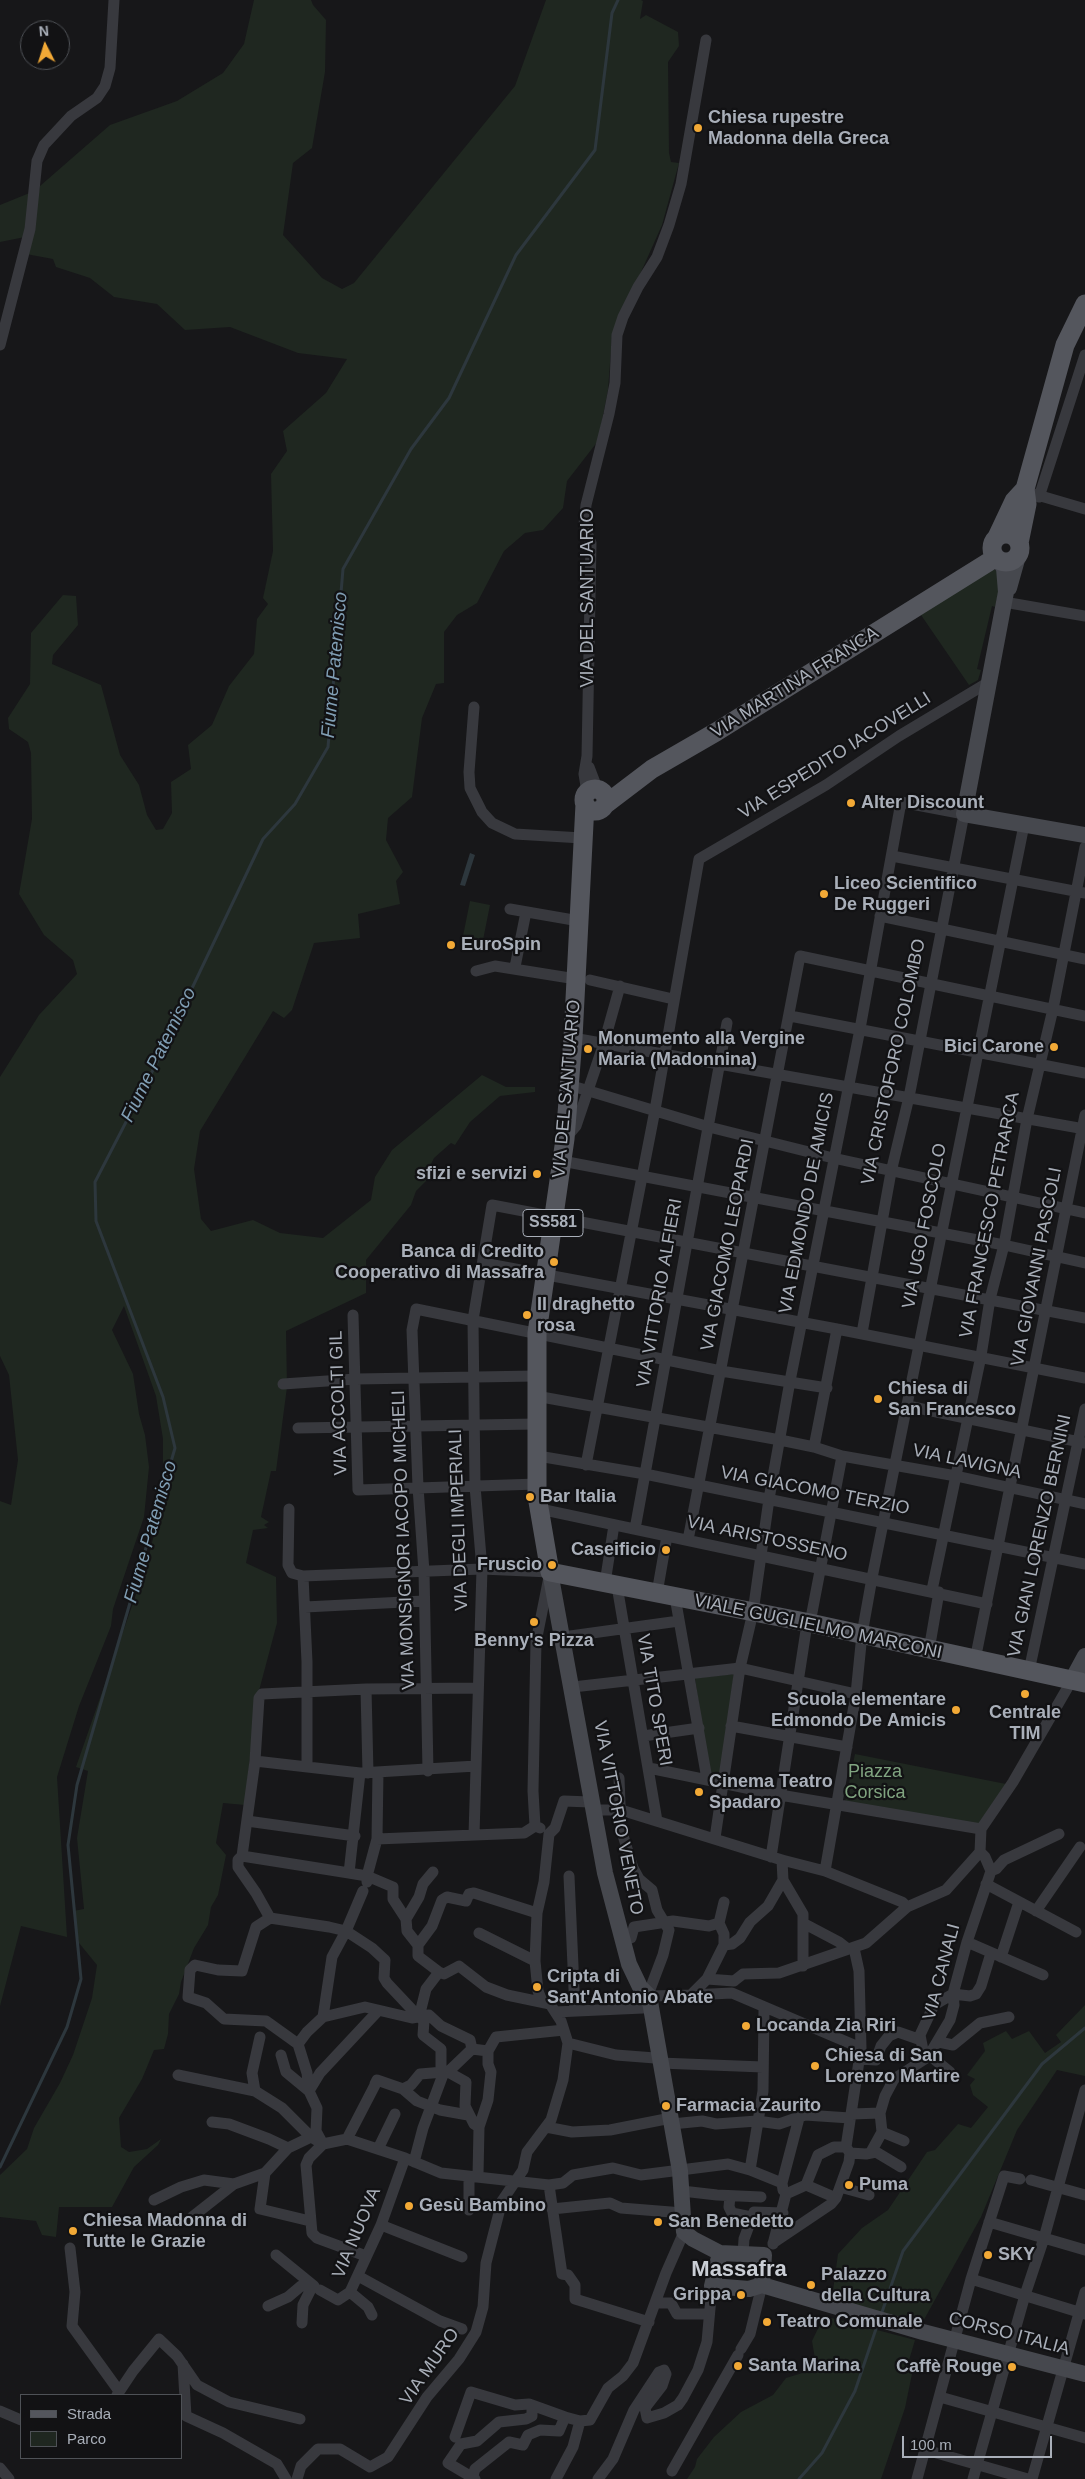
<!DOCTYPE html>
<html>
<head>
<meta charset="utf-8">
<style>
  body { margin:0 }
  #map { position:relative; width:1085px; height:2479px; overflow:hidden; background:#171719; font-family:Arial,sans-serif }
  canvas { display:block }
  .legend { position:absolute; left:20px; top:2394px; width:162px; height:65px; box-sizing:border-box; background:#121214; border:1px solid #4e5156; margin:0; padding:6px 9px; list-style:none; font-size:15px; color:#a9afb9 }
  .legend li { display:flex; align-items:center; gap:10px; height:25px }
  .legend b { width:25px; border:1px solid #4e5156 }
  .north { position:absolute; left:20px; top:20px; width:50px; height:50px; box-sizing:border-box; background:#121214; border:1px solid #4e5156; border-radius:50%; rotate:355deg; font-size:14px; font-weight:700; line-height:20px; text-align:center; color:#a9afb9 }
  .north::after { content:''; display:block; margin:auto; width:18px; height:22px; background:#f2a936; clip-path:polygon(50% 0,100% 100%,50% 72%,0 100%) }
  .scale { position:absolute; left:902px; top:2436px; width:150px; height:22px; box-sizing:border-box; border:2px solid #a9afb9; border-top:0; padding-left:6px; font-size:15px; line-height:18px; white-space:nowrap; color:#a9afb9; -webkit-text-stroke:4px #121214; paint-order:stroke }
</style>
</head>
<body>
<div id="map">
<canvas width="1085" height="2479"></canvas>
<ul class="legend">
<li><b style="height:6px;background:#54565d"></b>Strada</li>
<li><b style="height:14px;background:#1f2720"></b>Parco</li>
</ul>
<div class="north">N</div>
<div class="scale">100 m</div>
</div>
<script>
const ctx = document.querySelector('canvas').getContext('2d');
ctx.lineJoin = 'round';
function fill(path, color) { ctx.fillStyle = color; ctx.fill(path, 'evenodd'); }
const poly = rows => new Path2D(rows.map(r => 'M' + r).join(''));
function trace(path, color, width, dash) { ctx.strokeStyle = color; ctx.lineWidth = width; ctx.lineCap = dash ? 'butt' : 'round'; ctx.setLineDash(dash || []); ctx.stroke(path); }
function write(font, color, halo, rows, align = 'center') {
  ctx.font = font + ' Arial,sans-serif'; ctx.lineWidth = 4.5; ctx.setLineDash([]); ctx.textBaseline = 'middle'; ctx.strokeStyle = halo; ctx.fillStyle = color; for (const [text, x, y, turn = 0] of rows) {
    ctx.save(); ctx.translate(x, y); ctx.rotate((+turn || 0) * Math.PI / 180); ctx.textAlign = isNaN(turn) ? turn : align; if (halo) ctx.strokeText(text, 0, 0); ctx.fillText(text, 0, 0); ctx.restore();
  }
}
fill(poly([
  [254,0,311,0,313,5,326,20,325,72,312,148,293,163,283,235,322,278,342,289,354,283,515,86,546,0,641,0,643,1,640,19,646,15,678,32,679,46,668,62,669,153,671,162,679,163,662,225,612,337,608,390,598,441,567,481,563,508,543,530,525,533,504,551,477,603,457,615,444,632,444,683,436,684,422,718,412,797,388,818,386,840,403,872,396,881,400,904,358,914,360,938,314,943,292,1010,284,1018,273,1011,200,1131,194,1169,201,1219,211,1231,253,1220,280,1233,323,1238,371,1200,375,1177,392,1150,482,1075,506,1087,535,1087,535,1092,500,1096,470,1122,455,1145,451,1143,434,1158,428,1170,434,1173,416,1191,411,1205,366,1260,366,1293,286,1331,287,1387,276,1471,271,1471,261,1517,269,1522,264,1525,268,1528,253,1530,246,1563,276,1577,277,1623,256,1702,245,1805,223,1803,216,1843,226,1855,218,1895,211,1907,208,1925,194,1948,181,1982,179,1994,169,2014,168,2034,164,2049,154,2050,142,2079,119,2118,121,2147,129,2152,147,2149,161,2139,158,2145,134,2167,112,2207,59,2207,56,2237,42,2235,36,2221,0,2217,0,2175,27,2149,34,2128,60,2083,73,2055,92,1998,97,1965,79,1943,73,1911,84,1909,77,1838,88,1771,76,1767,148,1560,158,1517,163,1467,163,1439,156,1396,124,1306,112,1330,133,1374,139,1414,145,1435,149,1467,144,1517,113,1609,111,1626,79,1706,57,1777,67,1937,21,1926,0,2006,0,1501,11,1505,18,1460,9,1375,0,1356,0,1077,39,1015,77,974,73,960,44,935,19,894,32,819,31,753,28,742,9,729,8,718,30,684,31,633,63,595,76,596,78,625,53,655,52,664,101,685,120,755,139,785,147,815,156,830,163,829,172,813,171,782,191,769,188,745,212,725,229,686,254,654,257,619,268,604,263,598,273,551,271,474,287,451,283,431,326,393,347,359,298,353,230,327,185,330,157,304,114,297,90,278,56,267,53,259,26,254,40,186,110,125,177,101,223,73,244,44],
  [32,192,25,237,0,242,0,205],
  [991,568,997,571,1001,581,995,607,992,606,977,669,981,670,978,680,969,685,921,615],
  [470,901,490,905,482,945,462,941],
  [734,1674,721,1775,709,1773,695,1678],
  [855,1754,1006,1784,979,1825,845,1802],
  [1085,2005,1085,2076,1057,2070,1017,2130,981,2217,921,2325,832,2298,838,2254,862,2228,888,2210,927,2152,935,2150,958,2124,971,2128,988,2107,973,2095,970,2085,975,2079,967,2075,985,2051,983,2043,1006,2031,1012,2039,1029,2031,1045,2053,1061,2042,1056,2035],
  [824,2316,915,2340,907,2367,913,2369,905,2408,881,2479,687,2479,695,2467,697,2459,714,2437,741,2412,773,2395,786,2378,809,2371,815,2359,812,2341]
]), '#1f2720');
fill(poly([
  [470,853,475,855,465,886,460,885]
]), '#2d373d');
trace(poly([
  [0,2167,67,2027,81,1979,68,1845,77,1785,175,1448,163,1397,96,1221,95,1182,156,1064,263,839,295,804,328,747,343,569,411,449,449,398,516,255,595,150,612,13,618,0],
  [881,2315,903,2251,1042,2064,1085,2028],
  [799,2479,822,2453,855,2391,878,2323]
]), '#2d373d', 3);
trace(poly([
  [0,345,30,229,37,161,44,145,71,116,97,98,105,86,110,68,114,0],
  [1034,494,1085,509],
  [1039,497,1085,355],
  [1004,602,1085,616],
  [474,707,469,772,470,788,482,812,492,823,515,834,582,838],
  [589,767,597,788],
  [587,792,584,774,587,756,591,543,584,525,586,505,609,414,615,383,617,335,623,317,638,287,657,257,669,225,681,184,706,40],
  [892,856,1085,893],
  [510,909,579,921],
  [880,916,1085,959],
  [515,967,526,912],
  [476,971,495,966,576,979],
  [590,980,673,999],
  [790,1016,1085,1073],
  [573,1038,1085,1129],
  [569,1085,709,1127,833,1158,1085,1213],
  [565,1139,576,1126,604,1043,620,986],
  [562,1161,1004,1245,1085,1263],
  [483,1263,837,1329,1085,1378],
  [353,1315,358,1490,537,1484],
  [283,1384,356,1379,536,1376],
  [536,1396,780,1440,814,1447,842,1456,956,1476,1085,1504],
  [908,1406,1085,1443],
  [298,1428,536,1424],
  [814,1447,837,1329],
  [538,1456,645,1474,1085,1564],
  [586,1465,655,1110,699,859,826,785,899,736,989,682],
  [289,1509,288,1565,292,1573,303,1576,482,1569,550,1572,536,1642,533,1791,535,1826],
  [540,1509,987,1604],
  [635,1529,727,1023],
  [688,1540,800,956,1085,1016],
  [303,1576,307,1662,307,1766],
  [605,1583,614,1525],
  [617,1586,657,1821],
  [932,1590,981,1356,990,1299,1004,1245,1027,1119,1053,1009,1085,847],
  [657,1593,667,1536],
  [675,1597,707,1779],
  [305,1607,424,1601],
  [563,1637,679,1621],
  [929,1650,939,1592],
  [975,1660,1085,1115],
  [1029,1671,1085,1409],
  [573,1687,740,1668,856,1694],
  [366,1689,368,1773],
  [731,1726,847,1747],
  [643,1736,699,1728],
  [255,1761,360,1773,476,1766],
  [649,1768,780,1795,981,1829],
  [428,1771,424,1572,418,1487,412,1330,416,1309,721,1371,827,1388],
  [360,1773,349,1873,367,1876,377,1839,378,1772],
  [592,1810,621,1810,782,1860,825,1871,902,1902,907,1907],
  [247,1821,355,1836],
  [474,1835,482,1569,475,1486,473,1320,492,1205,1085,1318],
  [715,1838,740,1668,753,1612,769,1499,790,1381,860,1029,901,802,964,814,909,1097,891,1172,862,1333],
  [377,1839,524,1833,535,1826,540,1828],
  [980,1852,981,1829,1013,1782,1072,1680],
  [242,1856,255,1761,259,1698,262,1694,366,1689,478,1688],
  [242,1856,349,1873],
  [242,1856,238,1860,238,1867,256,1893,270,1918],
  [771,1857,807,1624,810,1623,842,1456],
  [782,1860,783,1880,803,1914,803,1966],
  [825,1871,856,1694,862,1634,872,1578,1024,825],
  [991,1871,996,1869,1004,1860,1059,1834],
  [569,1876,575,2011],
  [367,1882,367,1876,393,1887,393,1899,406,1919,407,1931,418,1945,418,1956,439,1972],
  [986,1884,1076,1932],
  [1036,1911,1080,1847],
  [270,1918,256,1927,242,1971,218,1970,195,1965,190,1970,188,1997,206,2003,224,2019,266,2021,298,2044,307,2073,309,2091,317,2108,316,2131,323,2144,309,2158,306,2165,312,2233,317,2238,366,2256],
  [270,1918,329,1927,346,1931,372,1948,385,1960,384,1978,387,1983,419,2017],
  [406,1919,419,1897,423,1884,433,1872],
  [803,1923,839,1942,848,1949],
  [479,1933,535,1961],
  [623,1940,631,1938,634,1927,673,1921,709,1926,719,1923],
  [967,1942,1043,1975],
  [418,1945,432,1926,442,1900,447,1897,466,1901,469,1894,474,1893,537,1913],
  [724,1945,732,1944,740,1938,750,1922,768,1906,783,1880],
  [1001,1957,1019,1902],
  [707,1979,724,1945,724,1934,719,1923,724,1902],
  [734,1981,743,1974,779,1973,866,1943,907,1907,946,1890,980,1852],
  [734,1981,707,1979,691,1995,732,1993,861,2048],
  [649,1996,691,1995],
  [542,2001,538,1991,535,1961,537,1913,544,1882,549,1834,555,1828,564,1801,590,1802],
  [555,2012,643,2008,663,1955,669,1930,657,1910,652,1890,639,1879,633,1868,621,1829,619,1778],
  [323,2017,365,2007,412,2018,429,2015,441,2026,470,2040,472,2049],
  [939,2042,953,2045,980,2023,1009,2017],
  [568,2043,616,2055,655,2058,660,2063,763,2067],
  [298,2044,307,2032,323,2017,332,1957,346,1931,363,1891],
  [281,2055,286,2072,309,2091,320,2073,377,2012],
  [860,2059,876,2060,881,2046,889,2036,898,2032,921,2040],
  [448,2072,466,2082,465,2106,474,2124,479,2127],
  [950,2072,923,2050,920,2035,934,2005,953,1994,970,1996,976,1994,981,1986,991,1953],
  [178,2075,255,2091,282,2108,311,2137,323,2144,347,2139,405,2158,441,2173,549,2185,563,2183,573,2175,613,2168,641,2175,728,2164,750,2170,782,2183],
  [375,2084,377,2080,403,2089,411,2085,420,2074,444,2072],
  [403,2089,417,2101,440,2110,468,2115],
  [255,2091,252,2073,260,2037],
  [852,2114,880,2113,885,2096,894,2079,928,2057,950,2020,954,2005,953,1994,967,1942,991,1871,985,1857,980,1852],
  [212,2122,229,2124,269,2139,288,2148],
  [672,2124,702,2121,716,2124,757,2121,779,2124,805,2115,850,2118],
  [546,2127,572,2132,610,2130,671,2118],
  [882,2132,904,2141],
  [347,2139,375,2085],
  [378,2149,395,2114],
  [871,2152,882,2132,880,2113],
  [850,2153,866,2154,876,2152,901,2167],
  [414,2162,423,2128,444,2072,448,2072,472,2049,488,2051,496,2037,564,2030],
  [750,2170,763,2091,764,2009],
  [265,2173,260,2209,310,2221],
  [478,2176,479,2127,488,2100,491,2072,488,2064,488,2051],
  [1031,2180,1085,2195],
  [549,2185,562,2274,568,2275,575,2285,575,2299,649,2322],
  [806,2185,836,2198],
  [840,2187,869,2195],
  [783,2190,782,2183,799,2118],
  [682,2191,717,2195,761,2197],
  [730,2196,729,2207,732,2213,751,2217],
  [154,2200,181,2187,204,2180,234,2184,265,2173,288,2148,311,2137],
  [552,2209,610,2203,621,2208,683,2213],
  [469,2210,469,2177],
  [192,2217,234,2184],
  [989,2222,1085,2250],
  [381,2225,462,2257],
  [773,2243,831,2204,836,2198,849,2162,850,2153,846,2147,861,2048,859,1971,854,1948],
  [773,2244,786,2194,806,2185,818,2155,834,2147,846,2147],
  [70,2248,75,2292,72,2326,119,2391],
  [743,2254,744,2239,754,2212,783,2213],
  [276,2255,314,2286],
  [358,2276,440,2321,462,2329],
  [971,2279,1085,2314],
  [320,2290,338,2300,350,2292],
  [655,2303,671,2303,677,2314,709,2314],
  [268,2306,288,2297,301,2286,311,2285,310,2291,303,2305,302,2323],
  [372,2315,368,2307,350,2292,381,2225,405,2158],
  [741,2349,750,2334,762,2285],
  [183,2364,186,2416,223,2433,277,2464,286,2479],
  [117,2395,133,2371,159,2339,177,2356,197,2385,229,2402,300,2419],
  [940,2397,1085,2438],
  [0,2411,21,2420],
  [455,2437,471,2392,515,2405,529,2404,565,2417],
  [926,2450,1028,2479],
  [0,2468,9,2479],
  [672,2471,738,2355],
  [297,2479,301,2466,318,2449,340,2449,370,2467,388,2457,427,2397,459,2359,476,2332,483,2307,486,2263,502,2201,523,2170,527,2152,551,2120,563,2080,568,2043,561,2021,550,2004,507,1995,486,1987,459,1966,444,1974,439,1972,426,1989,419,2017,424,2021,423,2035,441,2049,441,2069,444,2072],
  [472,2479,475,2469,509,2442,523,2445,528,2435,540,2430,559,2431,565,2417,580,2421,590,2420,608,2388,623,2376,633,2363,666,2273,684,2232],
  [475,2479,448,2463,461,2444,477,2441,499,2422,526,2419,532,2416,532,2405],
  [556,2479,573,2447,580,2421],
  [598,2479,613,2459,634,2410,659,2372,664,2370,666,2374,662,2386,645,2408,647,2418,664,2413,678,2405,683,2398,698,2370,707,2342,712,2286],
  [917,2479,971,2279,1004,2176,1020,2179],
  [973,2479,1025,2295,1044,2238,1085,2090],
  [1032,2479,1085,2292]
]), '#38393e', 11);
trace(poly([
  [999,561,1004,568,1006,592,964,814,1085,835],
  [1009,588,1018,556],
  [550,1572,605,1873,629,1964,640,1987,649,1996,652,2013,680,2171,684,2232,693,2239,720,2253],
  [1072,1680,1085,1656],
  [720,2253,764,2255,762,2285,749,2289,712,2286,720,2253],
  [762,2285,923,2332,1085,2374]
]), '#46484e', 16);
trace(poly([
  '992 548a14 14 0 1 1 28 0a14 14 0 1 1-28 0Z',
  [997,537,1014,501,1025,489,1065,345,1085,304],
  [1019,543,1027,504,1025,489],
  '584 800a11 11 0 1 1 22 0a11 11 0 1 1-22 0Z',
  [585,804,573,1038,565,1139,537,1333,537,1496,550,1572,810,1623,1085,1683],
  [606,804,652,769,716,732,995,558]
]), '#54565d', 19);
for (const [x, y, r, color] of [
  [698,128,5,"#f2a936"],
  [851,803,5,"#f2a936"],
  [824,894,5,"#f2a936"],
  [451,945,5,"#f2a936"],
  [1054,1047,5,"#f2a936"],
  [588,1049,5,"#f2a936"],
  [537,1174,5,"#f2a936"],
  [554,1262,5,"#f2a936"],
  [527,1315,5,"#f2a936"],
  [878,1399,5,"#f2a936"],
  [530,1497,5,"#f2a936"],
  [666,1550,5,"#f2a936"],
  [552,1565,5,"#f2a936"],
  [534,1622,5,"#f2a936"],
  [1025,1694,5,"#f2a936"],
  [956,1710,5,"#f2a936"],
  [699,1792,5,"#f2a936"],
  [537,1987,5,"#f2a936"],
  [746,2026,5,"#f2a936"],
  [815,2066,5,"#f2a936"],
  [666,2106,5,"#f2a936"],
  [849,2185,5,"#f2a936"],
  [409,2206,5,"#f2a936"],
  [658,2222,5,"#f2a936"],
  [73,2231,5,"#f2a936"],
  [988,2255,5,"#f2a936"],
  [811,2285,5,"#f2a936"],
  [741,2295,5,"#f2a936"],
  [767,2322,5,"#f2a936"],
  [738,2366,5,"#f2a936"],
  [1012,2367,5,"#f2a936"]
]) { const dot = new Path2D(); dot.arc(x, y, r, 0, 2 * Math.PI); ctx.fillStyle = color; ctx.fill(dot); trace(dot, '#121214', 2); }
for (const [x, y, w] of [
  [553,1223,60]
]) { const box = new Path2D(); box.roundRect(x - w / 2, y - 13.5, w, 27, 4); ctx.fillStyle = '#121214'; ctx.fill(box); trace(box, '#a9afb9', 1); }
write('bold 16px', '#a9afb9', null, [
  ["SS581",553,1223]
]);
write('bold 18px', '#a9afb9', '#121214', [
  ["Chiesa rupestre",708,118],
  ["Madonna della Greca",708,139],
  ["Alter Discount",861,803],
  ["Liceo Scientifico",834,884],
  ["De Ruggeri",834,905],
  ["EuroSpin",461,945],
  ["Monumento alla Vergine",598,1039],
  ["Maria (Madonnina)",598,1060],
  ["Bici Carone",1044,1047,"right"],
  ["sfizi e servizi",527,1174,"right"],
  ["Banca di Credito",544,1252,"right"],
  ["Cooperativo di Massafra",544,1273,"right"],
  ["Il draghetto",537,1305],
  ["rosa",537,1326],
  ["Chiesa di",888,1389],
  ["San Francesco",888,1410],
  ["Bar Italia",540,1497],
  ["Caseificio",656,1550,"right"],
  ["Fruscìo",542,1565,"right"],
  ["Benny's Pizza",534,1641,"center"],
  ["Scuola elementare",946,1700,"right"],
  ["Edmondo De Amicis",946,1721,"right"],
  ["Centrale",1025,1713,"center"],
  ["TIM",1025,1734,"center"],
  ["Cinema Teatro",709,1782],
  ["Spadaro",709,1803],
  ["Cripta di",547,1977],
  ["Sant'Antonio Abate",547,1998],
  ["Locanda Zia Riri",756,2026],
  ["Chiesa di San",825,2056],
  ["Lorenzo Martire",825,2077],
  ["Farmacia Zaurito",676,2106],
  ["Puma",859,2185],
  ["Gesù Bambino",419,2206],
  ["Chiesa Madonna di",83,2221],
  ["Tutte le Grazie",83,2242],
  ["San Benedetto",668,2222],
  ["SKY",998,2255],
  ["Palazzo",821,2275],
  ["della Cultura",821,2296],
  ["Grippa",731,2295,"right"],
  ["Teatro Comunale",777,2322],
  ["Santa Marina",748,2366],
  ["Caffè Rouge",1002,2367,"right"]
], 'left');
write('18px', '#a9afb9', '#121214', [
  ["VIA DEL SANTUARIO",588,598,-90],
  ["VIA MARTINA FRANCA",795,683,-32],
  ["VIA ESPEDITO IACOVELLI",835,756,-32],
  ["VIA CRISTOFORO COLOMBO",894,1062,-78],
  ["VIA DEL SANTUARIO",567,1089,-85],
  ["VIA EDMONDO DE AMICIS",807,1203,-79],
  ["VIA FRANCESCO PETRARCA",990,1215,-79],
  ["VIA UGO FOSCOLO",925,1226,-79],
  ["VIA GIACOMO LEOPARDI",728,1245,-79],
  ["VIA GIOVANNI PASCOLI",1037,1267,-79],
  ["VIA VITTORIO ALFIERI",660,1293,-80],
  ["VIA ACCOLTI GIL",339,1403,-92],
  ["VIA LAVIGNA",967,1462,12],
  ["VIA GIACOMO TERZIO",815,1491,11],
  ["VIA DEGLI IMPERIALI",459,1520,-92],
  ["VIA GIAN LORENZO BERNINI",1040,1536,-78],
  ["VIA ARISTOSSENO",767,1539,12],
  ["VIA MONSIGNOR IACOPO MICHELI",404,1540,-92],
  ["VIALE GUGLIELMO MARCONI",818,1627,12],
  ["VIA TITO SPERI",654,1700,80],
  ["VIA VITTORIO VENETO",618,1818,79],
  ["VIA CANALI",942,1972,-75],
  ["VIA NUOVA",357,2233,-67],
  ["CORSO ITALIA",1009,2334,15],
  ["VIA MURO",430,2367,-55]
]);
write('18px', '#80a480', '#121214', [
  ["Piazza",875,1772],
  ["Corsica",875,1793]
]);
write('italic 19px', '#809eb4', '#121214', [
  ["Fiume Patemisco",335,665,-85],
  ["Fiume Patemisco",159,1055,-64],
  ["Fiume Patemisco",151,1532,-74]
]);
write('bold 22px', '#caced5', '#121214', [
  ["Massafra",739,2270]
]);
</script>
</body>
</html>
